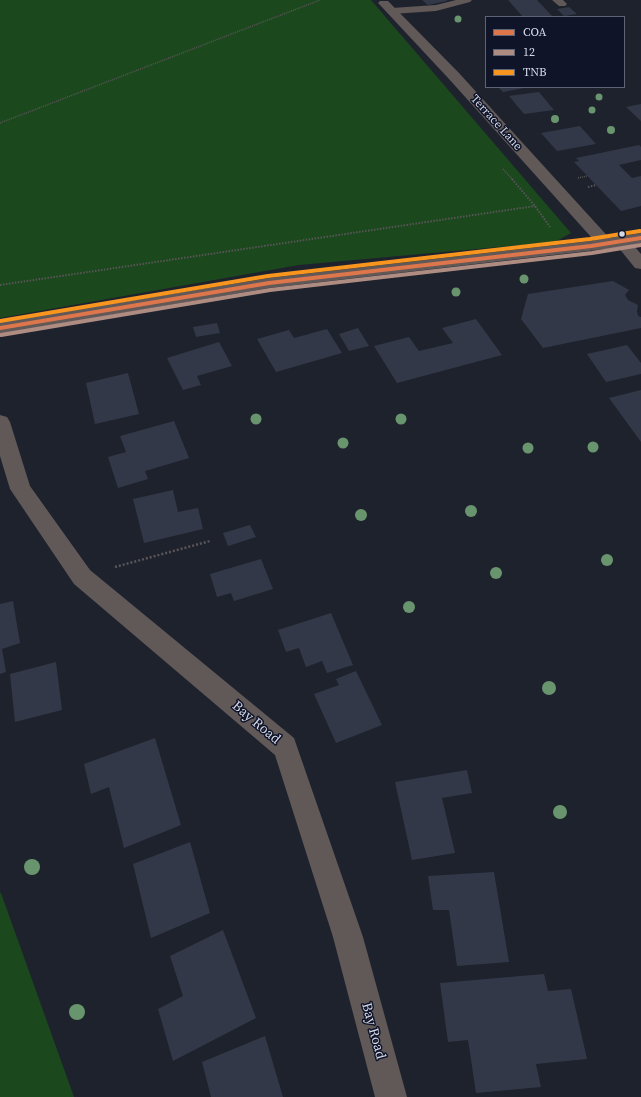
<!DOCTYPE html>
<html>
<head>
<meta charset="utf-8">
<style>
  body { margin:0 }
  #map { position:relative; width:641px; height:1097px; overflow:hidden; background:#1e222d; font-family:"Source Serif 4",serif }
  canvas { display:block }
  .legend { position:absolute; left:485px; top:16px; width:140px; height:72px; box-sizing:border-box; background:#0f1429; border:1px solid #5e6375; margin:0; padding:5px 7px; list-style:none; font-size:12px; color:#d4d9e8 }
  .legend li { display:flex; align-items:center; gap:8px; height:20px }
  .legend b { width:20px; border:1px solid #5e6375 }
</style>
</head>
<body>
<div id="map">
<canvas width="641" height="1097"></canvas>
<ul class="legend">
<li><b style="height:5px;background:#de764c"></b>COA</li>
<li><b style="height:5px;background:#ae8c82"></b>12</li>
<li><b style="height:5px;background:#f7951e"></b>TNB</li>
</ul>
</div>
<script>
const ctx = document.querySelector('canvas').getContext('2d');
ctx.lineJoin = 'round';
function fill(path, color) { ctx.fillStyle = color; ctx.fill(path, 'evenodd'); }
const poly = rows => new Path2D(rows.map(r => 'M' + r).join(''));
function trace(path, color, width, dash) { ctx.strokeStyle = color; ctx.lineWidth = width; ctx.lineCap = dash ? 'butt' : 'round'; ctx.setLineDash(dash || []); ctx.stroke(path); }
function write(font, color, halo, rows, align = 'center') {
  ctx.font = font + ' "Source Serif 4",serif'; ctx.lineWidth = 3; ctx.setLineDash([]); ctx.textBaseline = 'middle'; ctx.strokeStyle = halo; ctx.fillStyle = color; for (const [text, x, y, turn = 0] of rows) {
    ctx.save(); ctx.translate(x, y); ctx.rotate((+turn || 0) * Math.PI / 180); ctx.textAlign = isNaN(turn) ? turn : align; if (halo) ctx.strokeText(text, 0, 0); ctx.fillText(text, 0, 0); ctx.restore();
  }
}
fill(poly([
  [0,0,371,0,571,233,555,242,299,265,0,318],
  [0,893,1,893,74,1097,0,1097]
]), '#1b481d');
fill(poly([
  [422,0,447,0,447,1,428,5],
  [508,0,537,0,553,17,523,17],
  [569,7,577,14,564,16,557,9],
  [498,87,524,87,524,88,503,92],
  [539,92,554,110,524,114,509,96],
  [641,104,641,121,626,107],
  [580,126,596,144,557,151,541,133],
  [639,145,641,147,641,160,619,165,632,178,641,176,641,206,621,211,574,162,579,161,576,158],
  [613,281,629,290,625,295,628,300,638,305,637,311,638,316,641,317,641,328,543,348,521,319,528,294],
  [476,319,502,355,397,383,374,346,409,337,419,351,453,343,442,328],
  [217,323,220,333,196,337,193,327],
  [358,328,369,346,349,351,339,334],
  [327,329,342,353,276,372,257,339,289,330,294,338],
  [219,342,232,366,197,376,201,385,183,390,167,358],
  [627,345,641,363,641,374,606,382,587,354],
  [128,373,139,414,95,424,86,383],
  [641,390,641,442,609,398],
  [174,421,189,458,145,471,148,479,118,488,108,457,126,452,120,436],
  [173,490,178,512,198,508,203,529,144,543,133,499],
  [250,525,256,537,228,546,223,533],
  [261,559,273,589,234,601,231,593,217,597,210,574],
  [13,601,20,643,2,649,6,672,0,674,0,604],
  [331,613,353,665,327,673,322,661,306,667,299,648,286,652,278,630],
  [56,662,62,710,15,722,10,674],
  [356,671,382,725,336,743,314,694,339,685,336,679],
  [155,738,181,825,124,848,109,787,91,794,84,764],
  [467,770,472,793,442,798,455,853,412,860,395,782],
  [190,842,210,913,151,938,133,864],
  [494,872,509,962,457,966,449,910,433,910,428,876],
  [223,930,256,1018,173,1061,158,1009,183,996,170,956],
  [544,974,548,991,571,989,587,1059,536,1064,541,1087,476,1093,468,1040,448,1042,440,983],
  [265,1036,283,1097,211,1097,202,1062]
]), '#333848');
trace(poly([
  [0,123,320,0],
  [503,169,513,180],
  [578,178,587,176]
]), '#5a5558', 1.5, [1, 1]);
trace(poly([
  [512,179,535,206,550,227],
  [588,187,596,185],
  [0,285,535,206]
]), '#5a5558', 2, [1.5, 1.5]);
trace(poly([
  [115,567,210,541]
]), '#5a5558', 2.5, [2, 2]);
fill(poly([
  [456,0,472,0,470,2,436,11,392,14,387,11,392,8,436,5,456,0],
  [552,0,563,0,567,4,565,6,559,6,552,0]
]), '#615858');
fill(poly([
  [380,1,388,1,459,73,612,241,614,244,612,247,606,249,600,247,449,79,380,5,378,3,380,1],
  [622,237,628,239,641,254,641,269,635,268,614,242,616,239,622,237],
  [0,415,7,417,10,422,30,486,90,570,294,738,363,937,407,1097,375,1097,333,937,275,755,74,584,10,489,0,456,0,415]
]), '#615858');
fill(poly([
  [641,233,641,243,622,247,269,288,0,334,0,322,269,278,591,241,641,233]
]), '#615858');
trace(poly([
  [0,328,269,283,591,246,641,238]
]), '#de764c', 4);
trace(poly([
  [1,335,270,290,592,253,641,245]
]), '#ae8c82', 4);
trace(poly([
  [0,321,268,276,590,239,640,231]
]), '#f7951e', 4);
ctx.fillStyle = '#69956e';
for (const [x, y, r] of [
  [458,19,3.5],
  [599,97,3.5],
  [592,110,3.5],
  [555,119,4],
  [611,130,4],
  [524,279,4.5],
  [456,292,4.5],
  [256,419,5.5],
  [401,419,5.5],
  [343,443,5.5],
  [593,447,5.5],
  [528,448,5.5],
  [471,511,6],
  [361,515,6],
  [607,560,6],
  [496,573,6],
  [409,607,6],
  [549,688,7],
  [560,812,7],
  [32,867,8],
  [77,1012,8]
]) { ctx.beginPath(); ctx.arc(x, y, r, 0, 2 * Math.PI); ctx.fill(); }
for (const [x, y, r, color] of [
  [622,234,3.5,"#d4d9e8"]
]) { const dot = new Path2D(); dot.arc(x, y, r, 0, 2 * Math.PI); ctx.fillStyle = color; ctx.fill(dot); trace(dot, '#0f1429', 1.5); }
write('12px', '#d4d9e8', '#0f1429', [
  ["Terrace Lane",496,123,48]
]);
write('14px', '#d4d9e8', '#0f1429', [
  ["Bay Road",256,723,40],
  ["Bay Road",373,1031,75]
]);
</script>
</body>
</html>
